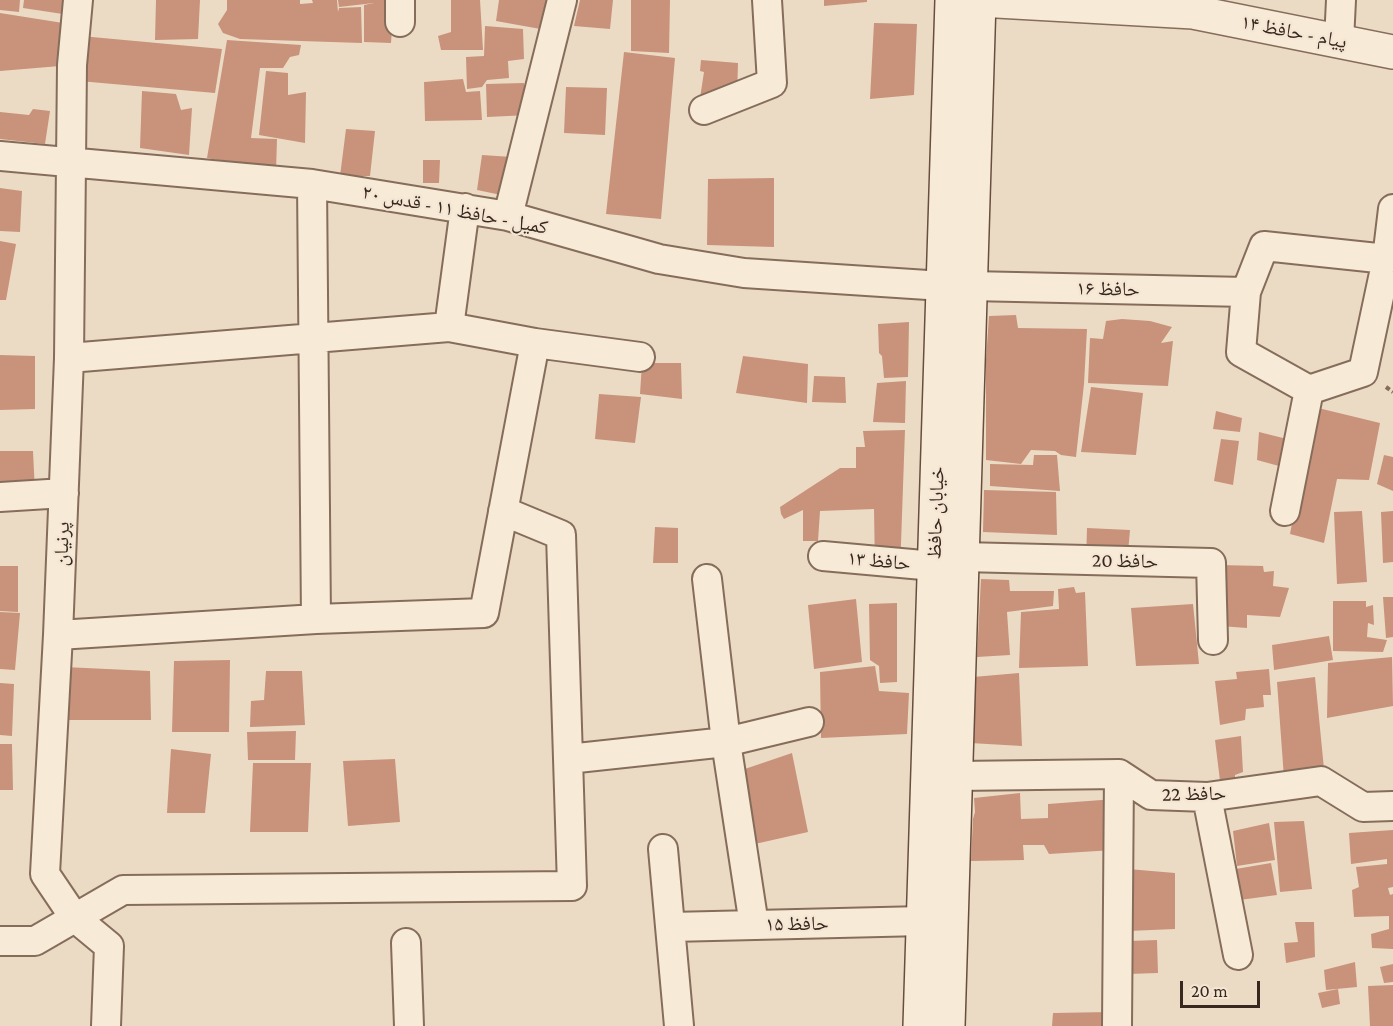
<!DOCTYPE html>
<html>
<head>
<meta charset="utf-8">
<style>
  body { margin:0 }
  #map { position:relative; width:1393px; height:1026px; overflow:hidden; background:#ecdbc4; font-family:"Crimson Pro",serif }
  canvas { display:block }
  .scale { position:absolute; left:1180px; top:981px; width:80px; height:27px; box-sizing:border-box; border:3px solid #36271f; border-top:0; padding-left:8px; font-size:18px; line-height:21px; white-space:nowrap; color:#36271f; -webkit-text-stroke:4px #f4e6d3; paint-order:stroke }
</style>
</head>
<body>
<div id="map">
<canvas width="1393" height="1026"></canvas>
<div class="scale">20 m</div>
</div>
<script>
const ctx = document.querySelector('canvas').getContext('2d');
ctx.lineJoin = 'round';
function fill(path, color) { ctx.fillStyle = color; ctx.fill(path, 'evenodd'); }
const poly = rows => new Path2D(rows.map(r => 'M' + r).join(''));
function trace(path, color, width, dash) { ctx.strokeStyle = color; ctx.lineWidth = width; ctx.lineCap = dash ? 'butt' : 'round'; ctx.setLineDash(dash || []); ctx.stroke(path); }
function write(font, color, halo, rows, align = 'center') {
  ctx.font = font + ' "Crimson Pro","Noto Naskh Arabic",serif'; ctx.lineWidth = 4.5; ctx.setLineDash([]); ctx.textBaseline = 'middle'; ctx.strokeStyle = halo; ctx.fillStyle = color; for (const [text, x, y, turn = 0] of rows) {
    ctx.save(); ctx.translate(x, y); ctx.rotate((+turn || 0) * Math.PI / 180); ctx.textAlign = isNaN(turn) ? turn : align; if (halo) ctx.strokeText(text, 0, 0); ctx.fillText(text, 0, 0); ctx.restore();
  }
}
fill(poly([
  [0,0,20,0,19,12,0,10],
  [24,0,76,0,76,16,23,8],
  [156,0,200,0,198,39,155,40],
  [227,0,300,0,300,4,313,3,312,0,337,0,338,12,339,8,361,7,362,43,240,39,223,33,218,24,227,10],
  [338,0,394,0,391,43,364,42,364,5,374,3,339,7],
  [451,0,480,0,483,50,441,50,438,36,451,32],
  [499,0,555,0,546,30,496,21],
  [580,0,613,0,610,29,574,26],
  [631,0,670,0,669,53,631,51],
  [824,0,867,0,867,2,824,6],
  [0,13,63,23,72,65,0,71],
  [874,23,917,24,914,95,870,99],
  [485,26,523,29,524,59,508,61,509,78,487,80,482,87,467,89,466,57,484,56],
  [81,36,222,49,215,93,79,81],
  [227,40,301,45,299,55,290,57,283,68,260,68,251,138,277,139,276,171,207,158],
  [624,52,675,58,661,219,606,214],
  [701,60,738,63,737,96,698,111,704,72,700,71],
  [266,71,288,73,288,95,306,92,305,143,259,135],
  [463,79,466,92,480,91,482,120,425,121,424,82],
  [524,83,529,115,487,117,486,84],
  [566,87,607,88,605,135,564,133],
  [142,91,176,94,181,110,192,108,189,155,140,148],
  [33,109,50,111,45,144,0,139,0,112,29,115],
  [346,129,375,131,370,176,340,176],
  [482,155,512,157,506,196,477,190],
  [423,160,440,160,439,183,423,183],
  [774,178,774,247,707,245,708,179],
  [0,188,22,191,20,232,0,231],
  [0,241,16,244,6,300,0,300],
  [1016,315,1018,328,1087,329,1084,384,1076,457,1061,455,1055,451,1031,450,1021,464,986,460,986,360,989,316],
  [1122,319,1150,321,1172,327,1161,343,1173,341,1168,386,1088,383,1090,338,1103,339,1106,321],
  [909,322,908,377,884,378,882,356,879,353,878,324],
  [0,355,35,356,35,409,0,410],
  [743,356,808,364,807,403,736,393],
  [642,363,681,363,682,399,640,394],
  [814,376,845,377,846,403,812,402],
  [906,381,905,423,873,422,877,383],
  [1091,387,1143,393,1136,455,1081,452],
  [599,394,641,397,635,443,595,439],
  [1314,407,1380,423,1369,480,1337,479,1324,543,1290,534],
  [1216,411,1242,418,1240,432,1213,429],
  [905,430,900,572,875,571,874,509,820,511,818,541,803,541,803,510,784,519,781,514,780,507,840,468,856,468,856,447,865,447,863,431],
  [1259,432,1295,441,1290,469,1257,460],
  [1221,439,1239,441,1233,485,1214,481],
  [0,451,33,451,35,492,0,494],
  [1034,455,1057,455,1060,491,990,486,990,464,1033,465],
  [1384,455,1393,457,1393,491,1377,484],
  [984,490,1056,492,1057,535,983,532],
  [1362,511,1367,582,1337,584,1334,512],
  [1393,511,1393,562,1383,563,1381,512],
  [655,527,678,528,678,563,653,563],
  [1087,528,1130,530,1127,564,1086,562],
  [1218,565,1263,566,1264,572,1274,571,1273,586,1289,588,1280,617,1247,615,1247,628,1220,626],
  [0,566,18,566,18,612,0,611],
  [981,579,1009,580,1010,591,1054,591,1053,606,1007,612,1010,655,977,657],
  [1074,587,1076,593,1085,592,1088,666,1019,668,1021,612,1059,609,1058,589],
  [1383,597,1393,597,1393,637,1386,638],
  [856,599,862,662,814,669,808,605],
  [1333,601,1366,601,1366,607,1373,605,1374,625,1368,623,1367,637,1387,640,1383,652,1333,651],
  [897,603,897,682,880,683,879,666,870,660,869,604],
  [1193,604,1199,664,1136,666,1131,608],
  [0,612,20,613,15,670,0,669],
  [1329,636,1333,660,1274,670,1272,645],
  [1392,657,1393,706,1327,718,1328,663],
  [230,660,229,732,172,732,174,661],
  [875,666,879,691,909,693,907,734,821,738,820,672],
  [64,667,150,671,151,720,63,720],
  [1269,669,1271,695,1263,695,1264,707,1246,709,1245,720,1220,725,1215,681,1237,679,1236,672],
  [266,671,302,671,305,725,250,727,251,701,264,700],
  [1019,673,1022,746,970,743,973,677],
  [1315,677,1324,769,1284,778,1277,682],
  [0,683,14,684,12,736,0,735],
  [296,731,295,760,248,760,247,732],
  [1241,736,1243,772,1235,775,1235,786,1221,789,1215,740],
  [0,744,12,744,13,790,0,790],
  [171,749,211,754,205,813,167,813],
  [792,753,808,832,746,846,736,772],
  [395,759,400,822,348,826,343,761],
  [253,763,311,763,308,832,250,832],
  [1020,793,1021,819,1048,818,1048,804,1115,799,1114,850,1049,854,1044,845,1023,845,1024,860,971,861,973,819,975,812,974,798],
  [1304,821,1312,889,1280,892,1274,822],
  [1269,823,1275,860,1237,866,1233,831],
  [1393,830,1393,887,1388,888,1390,895,1393,894,1393,949,1372,948,1371,934,1389,929,1389,916,1354,917,1352,890,1359,887,1356,867,1387,864,1387,859,1351,864,1349,833],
  [1271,863,1277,895,1232,901,1224,871],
  [1128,869,1175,873,1175,929,1128,931],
  [1295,922,1314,922,1315,957,1286,963,1284,943,1298,942],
  [1157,940,1158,973,1128,974,1129,941],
  [1355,962,1357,987,1326,990,1324,970],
  [1393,964,1393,982,1384,983,1380,967],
  [1393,985,1393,1026,1370,1026,1368,986],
  [1338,989,1340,1004,1322,1008,1318,993],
  [1110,1012,1111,1026,1052,1026,1053,1013]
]), '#c9927b');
const minor = poly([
  [78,0,72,65,69,358,58,635,45,874,74,917,109,946,106,1026],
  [400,22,400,0],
  [1339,41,1341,0],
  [704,110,772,83,767,0],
  [0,156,312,184,508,216,659,259,744,273,943,286],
  [312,184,316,619],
  [508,216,562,0],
  [1387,259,1264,246,1246,292,1241,352,1309,390,1363,372,1387,259,1393,209],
  [970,286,1246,292],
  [449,327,465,208],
  [69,358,449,327,535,343,640,357],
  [0,497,64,493],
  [1285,511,1309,390],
  [823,556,934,566],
  [962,557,1211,563,1213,640],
  [707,579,726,742,754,925],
  [58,635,316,619,484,613,535,343],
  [568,759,726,742,809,722],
  [956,776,1119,774,1151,795,1207,797,1321,781,1363,807,1393,806],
  [1207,797,1238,955],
  [663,849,679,1026],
  [671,927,923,921],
  [0,941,35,941,123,890,572,886,561,535,503,511],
  [406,943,409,1026],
  [1117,1026,1119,774]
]);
const tertiary = poly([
  [979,0,1193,12,1393,52]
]);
const secondary = poly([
  [920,1026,952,0],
  [948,1026,979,0]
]);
trace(minor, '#866d5b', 32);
trace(tertiary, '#866d5b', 36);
trace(secondary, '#684e3e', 36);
trace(poly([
  [1386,387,1393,392]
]), '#866d5b', 4, [4.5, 3]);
trace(minor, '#f7ead7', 28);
trace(tertiary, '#f7ead7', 33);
trace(secondary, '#f7ead7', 33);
write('20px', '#36271f', '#f4e6d3', [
  ["پیام - حافظ ۱۴",1294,32,11],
  ["کمیل - حافظ ۱۱ - قدس ۲۰",455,210,11],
  ["حافظ ۱۶",1108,289,1],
  ["خیابان حافظ",936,513,-88],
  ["پرنیان",62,544,-88],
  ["حافظ ۱۳",879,561,5],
  ["حافظ 20",1125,561,1],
  ["حافظ 22",1194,794,-1],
  ["حافظ ۱۵",797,924,-1]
]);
</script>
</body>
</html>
